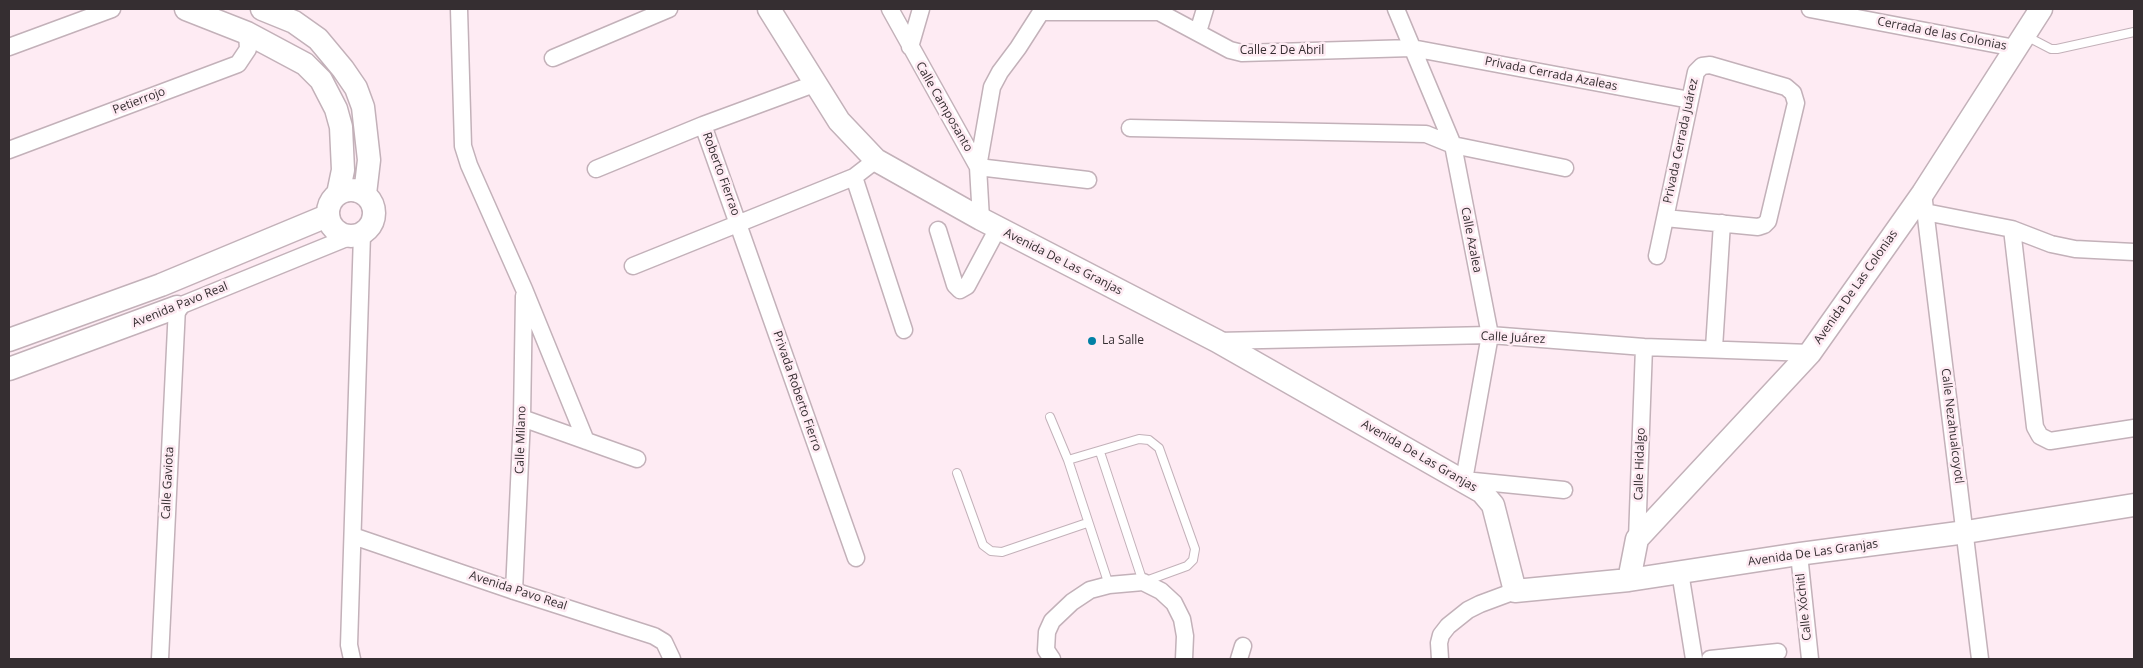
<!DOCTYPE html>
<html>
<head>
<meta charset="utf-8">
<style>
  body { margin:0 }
  #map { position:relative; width:2143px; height:668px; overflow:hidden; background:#feebf3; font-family:"Open Sans",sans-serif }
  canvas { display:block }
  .frame { position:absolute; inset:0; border:10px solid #352e31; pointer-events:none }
</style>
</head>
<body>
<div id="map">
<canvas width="2143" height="668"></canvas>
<div class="frame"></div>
</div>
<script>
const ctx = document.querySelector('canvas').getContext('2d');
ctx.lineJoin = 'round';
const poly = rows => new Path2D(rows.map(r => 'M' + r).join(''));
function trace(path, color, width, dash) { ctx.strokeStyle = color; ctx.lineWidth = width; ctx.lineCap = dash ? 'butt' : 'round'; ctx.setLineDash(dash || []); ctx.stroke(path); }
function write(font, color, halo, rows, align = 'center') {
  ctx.font = font + ' "Open Sans",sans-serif'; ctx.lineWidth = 5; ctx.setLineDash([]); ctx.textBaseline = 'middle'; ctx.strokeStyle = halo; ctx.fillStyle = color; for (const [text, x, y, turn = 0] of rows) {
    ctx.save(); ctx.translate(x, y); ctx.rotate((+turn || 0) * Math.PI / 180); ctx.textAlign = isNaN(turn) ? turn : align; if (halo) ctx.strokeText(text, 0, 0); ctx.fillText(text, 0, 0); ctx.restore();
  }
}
const lane = poly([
  [2026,36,2051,49,2057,49,2134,32],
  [1050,417,1068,460,1109,585],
  [1068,460,1139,439,1149,440,1159,448,1195,549,1193,560,1187,566,1143,582,1100,452],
  [957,473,983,545,991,551,1002,552,1087,523]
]);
const street = poly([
  [459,9,463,146,469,165,524,289,586,441],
  [890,9,978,167,1088,180],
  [1396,9,1453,145,1490,335,1464,480,1564,490],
  [1810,9,2015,48],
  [1041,12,1159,12,1230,50,1242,53,1412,48,1690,100],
  [1198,32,1205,9],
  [9,47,112,9],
  [910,47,921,9],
  [553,58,669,9],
  [703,125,856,558],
  [1130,128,1426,134,1453,145,1565,168],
  [9,150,238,64,248,49,247,33],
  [596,169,703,125,814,84],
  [854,177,904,330],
  [1923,193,1980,659],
  [1925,212,2012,229,2051,244,2075,249,2134,252],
  [981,219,978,167,992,87,1000,72,1018,48,1043,9],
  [2012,229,2035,427,2040,436,2050,441,2134,428],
  [938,230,955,285,960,290,967,286,998,228],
  [1657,256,1696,72,1702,66,1710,65,1786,87,1793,93,1796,103,1768,221,1764,225,1758,227,1665,218],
  [633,266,854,177,876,160],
  [1217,341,1490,335,1644,347,1810,353],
  [1714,348,1722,223],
  [522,418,637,459],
  [353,536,514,591,654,636,664,642,672,659],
  [1637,539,1644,347],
  [1799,554,1810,659],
  [1680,572,1694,659],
  [514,591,522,418,524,296],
  [160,659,177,307,349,237],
  [352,659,349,645,362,234],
  [1052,659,1046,650,1047,632,1052,621,1072,602,1090,590,1109,585,1143,582,1161,591,1174,603,1182,619,1185,636,1184,659],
  [1239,659,1243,646],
  [1440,659,1439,643,1441,635,1448,626,1468,610,1480,604,1515,591],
  [1710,659,1778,652]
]);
const secondary = poly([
  [186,9,247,33,305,64,321,80,336,109,341,127,343,170,338,194],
  [262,9,294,22,318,39,343,69,356,88,363,107,369,160,365,194],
  [769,9,839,121,876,160,981,219,1217,341,1482,492,1493,505,1515,591,1629,580,1799,554,1966,532,2134,505],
  '328 213a23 23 0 1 1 46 0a23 23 0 1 1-46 0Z',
  [9,340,161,285,327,216],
  [9,369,177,307],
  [1629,580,1637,539,1810,353,1923,193,2041,9]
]);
trace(lane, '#c3b1b9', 10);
trace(street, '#c3b1b9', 19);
trace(secondary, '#c3b1b9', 25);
trace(lane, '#fff', 8);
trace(street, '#fff', 16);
trace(secondary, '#fff', 22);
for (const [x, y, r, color] of [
  [1092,341,5,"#0180a5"]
]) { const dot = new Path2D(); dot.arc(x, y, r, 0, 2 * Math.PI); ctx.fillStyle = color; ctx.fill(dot); trace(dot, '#feebf3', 2); }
write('12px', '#352e31', '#feebf3', [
  ["Cerrada de las Colonias",1942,34,11],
  ["Calle 2 De Abril",1282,51],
  ["Privada Cerrada Azaleas",1551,74,11],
  ["Petierrojo",139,101,-21],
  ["Calle Camposanto",944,107,60],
  ["Privada Cerrada Juárez",1681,141,-78],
  ["Roberto Fierrao",721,174,70],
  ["Calle Azalea",1471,240,79],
  ["Avenida De Las Granjas",1063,262,27],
  ["Avenida De Las Colonias",1856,287,-55],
  ["Avenida Pavo Real",180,305,-22],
  ["Calle Juárez",1513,338,3],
  ["Privada Roberto Fierro",797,391,71],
  ["Calle Nezahualcoyotl",1952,426,83],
  ["Calle Milano",521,440,-88],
  ["Avenida De Las Granjas",1419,456,30],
  ["Calle Hidalgo",1640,464,-88],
  ["Calle Gaviota",168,483,-87],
  ["Avenida De Las Granjas",1813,553,-8],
  ["Avenida Pavo Real",518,591,18],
  ["Calle Xóchitl",1804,607,-96]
]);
write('12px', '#352e31', '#feebf3', [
  ["La Salle",1102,341]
], 'left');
</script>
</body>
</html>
